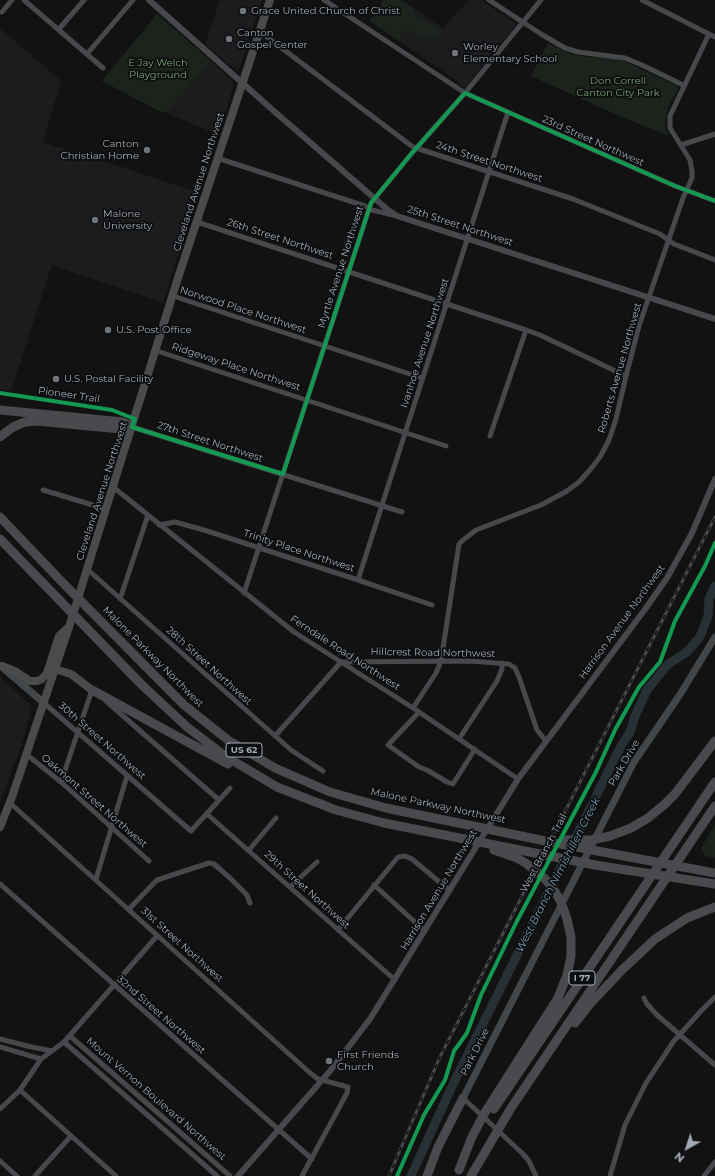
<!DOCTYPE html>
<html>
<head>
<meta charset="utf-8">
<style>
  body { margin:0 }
  #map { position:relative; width:715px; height:1176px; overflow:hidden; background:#121212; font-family:Montserrat,sans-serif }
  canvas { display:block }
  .north { position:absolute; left:667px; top:1128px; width:40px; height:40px; -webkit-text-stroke:3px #0c0d0e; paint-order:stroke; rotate:219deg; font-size:11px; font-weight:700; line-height:16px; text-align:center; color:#a2aab5 }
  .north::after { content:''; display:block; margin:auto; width:14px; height:18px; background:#a2aab5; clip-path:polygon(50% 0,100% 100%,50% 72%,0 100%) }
</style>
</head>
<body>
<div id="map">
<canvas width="715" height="1176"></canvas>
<div class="north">N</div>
</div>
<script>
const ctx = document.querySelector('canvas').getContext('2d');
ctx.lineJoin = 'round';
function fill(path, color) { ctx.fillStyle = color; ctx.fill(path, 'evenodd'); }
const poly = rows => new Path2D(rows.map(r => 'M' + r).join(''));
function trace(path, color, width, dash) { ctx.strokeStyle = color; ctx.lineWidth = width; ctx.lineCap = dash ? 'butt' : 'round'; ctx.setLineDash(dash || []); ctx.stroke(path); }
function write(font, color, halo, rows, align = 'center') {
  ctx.font = font + ' Montserrat,sans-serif'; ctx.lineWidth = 3.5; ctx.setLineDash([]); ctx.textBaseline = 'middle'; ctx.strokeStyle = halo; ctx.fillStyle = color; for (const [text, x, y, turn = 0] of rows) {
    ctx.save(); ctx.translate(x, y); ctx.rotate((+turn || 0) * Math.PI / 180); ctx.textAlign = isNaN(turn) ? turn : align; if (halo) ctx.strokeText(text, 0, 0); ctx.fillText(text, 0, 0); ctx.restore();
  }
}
fill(poly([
  [220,0,262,0,238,72,205,44],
  [383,0,401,0,443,28,469,0,481,0,515,23,515,26,465,88,460,85,458,81,369,21],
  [0,28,61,81,43,142,198,192,163,303,52,265,11,391,0,389],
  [211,61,234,83,219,135,167,113],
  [0,677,32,706,23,741,0,802]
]), '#1c1c1e');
fill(poly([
  [384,0,400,0,414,9,412,13,441,31,435,39,428,34,423,39,410,30,407,31,402,34,399,41,370,21],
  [157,14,211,61,167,113,157,110,102,81],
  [548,43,568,53,587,57,609,58,622,60,677,86,678,89,668,107,665,123,668,136,604,109,531,76],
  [715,825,715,858,705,856,701,848]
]), '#1c231c');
trace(poly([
  [411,1176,454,1082,621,746,630,732,635,716,647,690,667,665,687,652,700,637,708,616,709,599,715,586]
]), '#273135', 9);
trace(poly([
  [24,0,103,68],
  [324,0,465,93,675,186,715,201],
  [489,0,541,34,565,48,578,52,625,58,642,65,683,85],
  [642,0,715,37],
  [2,12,12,0],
  [59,29,84,0],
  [259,31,413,147,573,199,660,234,674,244,715,260],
  [87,54,133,0],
  [681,145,715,134],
  [217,158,365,206,372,210,397,216],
  [197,222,526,330,540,335,626,376],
  [173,296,422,378],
  [157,351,446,446],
  [132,427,402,512],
  [490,436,526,330],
  [113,487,294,632,413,708,518,779],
  [43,490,106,509],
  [159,525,175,522,204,530,358,580,432,605],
  [87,569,291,750,323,771],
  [358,580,508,112],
  [244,593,371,203,412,153,465,93,541,0],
  [120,599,148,515],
  [106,701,219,800],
  [44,703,191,831,230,788],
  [413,708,436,673,441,661,459,544,462,541,476,530,541,505,567,491,579,482,589,471,600,457,609,440,616,419,626,376,639,326,683,198,692,178,692,171,690,160,670,128,670,116,709,34],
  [419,712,388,745,419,767,427,770,447,782,453,784,475,749],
  [275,736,341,662,469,661,509,664,515,668,519,677,537,730,546,741],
  [459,739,497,681,502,669,502,663],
  [26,754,61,782,149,861],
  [61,782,92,690,94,691],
  [10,803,309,1072,318,1079,348,1087,347,1093,302,1176],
  [207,814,395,980],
  [249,850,276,818],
  [96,879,127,776],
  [0,884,312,1159],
  [374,885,425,931],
  [290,887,317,862],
  [129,909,157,880,209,863,214,864,230,878,247,895,250,903],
  [338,930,398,857,405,856,412,859,450,891],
  [644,998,647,1004,657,1015,715,1065],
  [70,1036,230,1176],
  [0,1039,27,1046,52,1051],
  [64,1042,217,1176],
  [0,1047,41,1059],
  [20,1090,116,1176],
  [463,1098,522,1153,529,1161,536,1176],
  [0,1109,20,1090,41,1059,64,1042,157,936],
  [0,1161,17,1176],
  [35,1176,71,1136],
  [610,1176,625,1125,646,1083,673,1042,701,1011,715,997],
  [704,1176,715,1162]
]), '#46484b', 5);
trace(poly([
  [149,0,275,112,388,210,397,216,715,319],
  [238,1176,330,1071,370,1019,518,779,646,608,667,578,692,533,715,479]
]), '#46484b', 6);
trace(poly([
  [3,668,44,703],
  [463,1098,634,762,681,693,715,637]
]), '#444749', 7);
trace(poly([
  [2,666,15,671,30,681,37,681,42,679,47,673,59,636,69,627],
  [55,669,71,674,92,690],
  [0,827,12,797,69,627,177,281,270,0]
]), '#494b4d', 8);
trace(poly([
  [0,410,123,422,132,427],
  [0,437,13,427,25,422,36,421,121,429,132,427],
  [0,517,63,583,184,705,228,740,275,768,330,792,386,808,555,843,715,873],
  [0,539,142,685,187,727,225,756,277,787,336,810,384,823,595,865,715,884],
  [92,690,228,764],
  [564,840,591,840,610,836,631,828,648,818,665,804,675,794,715,741],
  [575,1023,589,1005,622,970,655,939,687,918,715,907],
  [494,1109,715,782],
  [459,1170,471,1139,484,1114,558,998,567,975,571,956,571,937,567,919,561,902,554,890,545,879,527,864,517,858,494,850],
  [427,1176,438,1147,463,1098],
  [471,1176,511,1108,715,806]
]), '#494a4d', 9);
const rail = poly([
  [389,1176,439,1059,715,517]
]);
trace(rail, '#47484c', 3);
trace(rail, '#0c0d0e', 1.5, [4.5]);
trace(poly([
  [0,393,112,410,135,419,132,427,283,474,371,203,412,153,465,93,675,186,715,201],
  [397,1176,424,1115,445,1080,454,1051,467,1033,481,995,517,921,596,772,615,730,639,687,660,662,675,621,705,566,715,543]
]), '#139951', 4);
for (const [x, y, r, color] of [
  [243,11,4,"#70757c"],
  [229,39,4,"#70757c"],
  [455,53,4,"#70757c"],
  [147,150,4,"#70757c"],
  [95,220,4,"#70757c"],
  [108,330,4,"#70757c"],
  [56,379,4,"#70757c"],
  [329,1061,4,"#70757c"]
]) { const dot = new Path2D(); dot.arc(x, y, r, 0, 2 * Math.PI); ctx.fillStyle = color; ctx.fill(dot); trace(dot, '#0c0d0e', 1.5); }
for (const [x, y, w] of [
  [244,750,36],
  [582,978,26]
]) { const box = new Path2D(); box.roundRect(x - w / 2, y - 7, w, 14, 3); ctx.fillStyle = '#0c0d0e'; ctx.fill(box); trace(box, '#a2aab5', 1); }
write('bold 9px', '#a2aab5', null, [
  ["US 62",244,750],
  ["I 77",582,978]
]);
write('10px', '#a2aab5', '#0c0d0e', [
  ["Grace United Church of Christ",251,11],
  ["Canton",237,33],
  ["Gospel Center",237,45],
  ["Worley",463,47],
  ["Elementary School",463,59],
  ["Canton",139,144,"right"],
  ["Christian Home",139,156,"right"],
  ["Malone",103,214],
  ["University",103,226],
  ["U.S. Post Office",116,330],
  ["U.S. Postal Facility",64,379],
  ["First Friends",337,1055],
  ["Church",337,1067]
], 'left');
write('10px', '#79a177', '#0c0d0e', [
  ["E Jay Welch",158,63],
  ["Playground",158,75],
  ["Don Correll",618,81],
  ["Canton City Park",618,93]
]);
write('10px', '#a2aab5', '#0c0d0e', [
  ["23rd Street Northwest",593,141,24],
  ["24th Street Northwest",489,162,18],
  ["Cleveland Avenue Northwest",199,182,-72],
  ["25th Street Northwest",460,226,18],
  ["26th Street Northwest",280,239,18],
  ["Myrtle Avenue Northwest",341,267,-72],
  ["Norwood Place Northwest",243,310,18],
  ["Ivanhoe Avenue Northwest",425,343,-72],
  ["Ridgeway Place Northwest",236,367,18],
  ["Roberts Avenue Northwest",620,368,-74],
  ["Pioneer Trail",69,395,8],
  ["27th Street Northwest",210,442,18],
  ["Cleveland Avenue Northwest",102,491,-72],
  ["Trinity Place Northwest",299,551,18],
  ["Harrison Avenue Northwest",622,622,-54],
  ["Ferndale Road Northwest",345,653,33],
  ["Hillcrest Road Northwest",433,653,1],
  ["Malone Parkway Northwest",153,657,45],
  ["28th Street Northwest",209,666,42],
  ["30th Street Northwest",102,741,41],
  ["Park Drive",624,763,-60],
  ["Oakmont Street Northwest",94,801,41],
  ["Malone Parkway Northwest",438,806,12],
  ["West Branch Trail",544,853,-62],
  ["29th Street Northwest",307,890,42],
  ["Harrison Avenue Northwest",439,890,-59],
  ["31st Street Northwest",182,945,42],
  ["32nd Street Northwest",161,1015,41],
  ["Park Drive",475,1052,-63],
  ["Mount Vernon Boulevard Northwest",156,1099,41]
]);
write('italic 11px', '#769db3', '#0c0d0e', [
  ["West Branch Nimishillen Creek",558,875,-63]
]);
</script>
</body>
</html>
